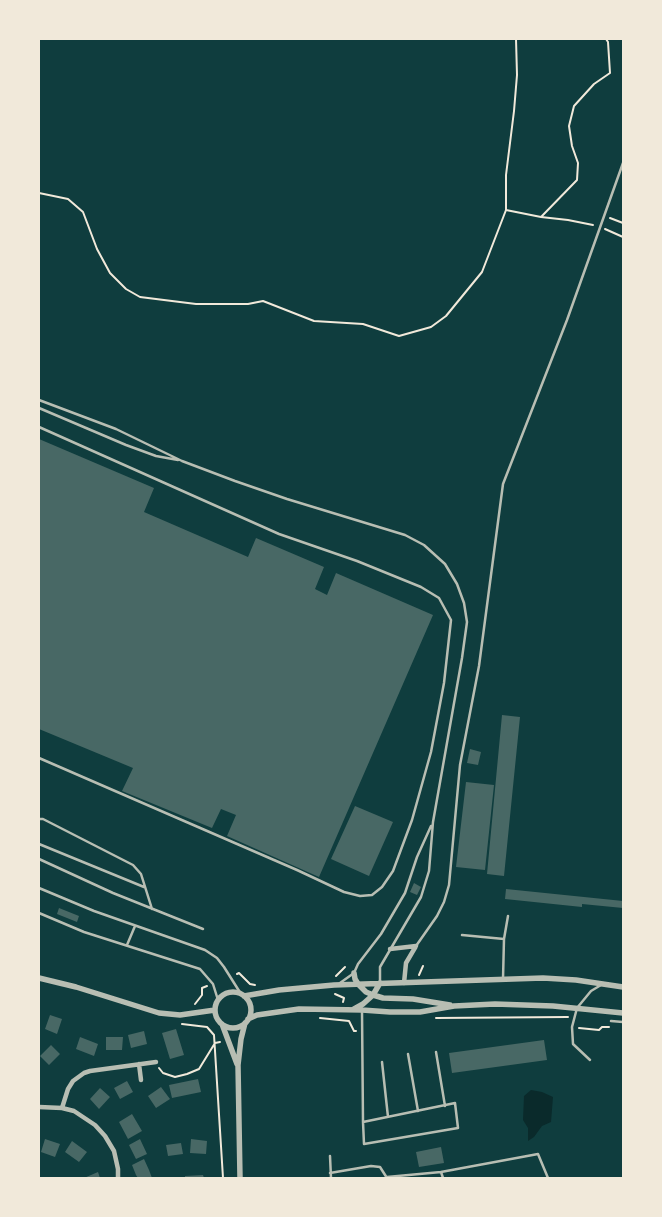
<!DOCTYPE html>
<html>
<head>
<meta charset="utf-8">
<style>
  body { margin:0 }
  #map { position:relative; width:662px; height:1217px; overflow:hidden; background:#0f3d3e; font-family:Manrope,sans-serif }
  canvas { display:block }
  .frame { position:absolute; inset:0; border:40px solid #f1e9da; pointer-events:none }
</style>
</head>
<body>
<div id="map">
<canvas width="662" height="1217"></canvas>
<div class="frame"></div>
</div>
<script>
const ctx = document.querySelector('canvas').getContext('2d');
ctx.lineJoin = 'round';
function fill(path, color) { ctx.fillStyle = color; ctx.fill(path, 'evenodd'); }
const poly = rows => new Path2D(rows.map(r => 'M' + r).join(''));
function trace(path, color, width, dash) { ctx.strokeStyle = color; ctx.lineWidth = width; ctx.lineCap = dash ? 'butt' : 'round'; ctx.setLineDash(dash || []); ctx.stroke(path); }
fill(poly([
  [531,1090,542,1092,553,1097,551,1122,542,1126,534,1137,528,1141,528,1128,523,1120,524,1096]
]), '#0a2a2b');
fill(poly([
  [39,439,154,488,144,512,248,557,256,538,324,567,315,589,327,595,336,573,433,615,319,877,227,836,236,815,221,809,212,828,122,791,133,768,39,729],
  [502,715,520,717,504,876,487,874],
  [470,749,481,752,478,765,467,763],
  [466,782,494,785,485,870,456,867],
  [355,806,393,822,369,876,331,859],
  [414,883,421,887,417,895,410,892],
  [506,889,623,901,623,908,582,904,582,907,505,899],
  [59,908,79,916,77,922,57,914],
  [50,1015,62,1019,57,1034,45,1029],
  [176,1029,184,1055,170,1059,162,1033],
  [144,1031,147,1044,131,1048,128,1035],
  [80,1037,98,1044,94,1056,76,1049],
  [106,1037,123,1037,122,1050,106,1050],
  [544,1040,547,1060,452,1073,449,1053],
  [51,1045,60,1054,49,1065,40,1056],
  [198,1079,201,1092,172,1098,169,1085],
  [127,1081,133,1092,120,1099,114,1088],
  [161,1087,170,1099,156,1108,148,1096],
  [100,1088,110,1097,99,1109,90,1099],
  [132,1114,142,1131,128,1139,119,1122],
  [45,1139,60,1144,55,1157,41,1152],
  [140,1139,147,1154,136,1159,129,1145],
  [191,1139,207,1141,206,1154,190,1153],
  [72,1141,87,1152,79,1162,65,1152],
  [181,1143,183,1154,168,1156,166,1145],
  [441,1147,444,1163,419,1167,416,1152],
  [144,1159,149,1170,152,1178,138,1178,136,1175,132,1165],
  [98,1172,100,1178,84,1178],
  [203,1175,204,1178,185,1178,185,1176]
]), '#486865');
trace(poly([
  [516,39,517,75,514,111,506,175,506,210,541,217,568,220,593,225],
  [39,193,68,199,83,212,97,249,110,273,126,289,140,297,196,304,248,304,263,301,314,321,363,324,399,336,431,327,446,316,482,272,506,210],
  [541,217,577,180,578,163,572,146,569,126,574,106,594,84,610,73,608,42,606,39],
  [610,218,623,223],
  [605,229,623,237],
  [237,974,239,973,250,984,255,985],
  [419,975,423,966],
  [336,976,345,967],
  [335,994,344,998,343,1002],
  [195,1004,202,995,202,988,207,986],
  [320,1018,349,1021,354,1031,356,1031],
  [436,1018,568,1017],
  [182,1024,207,1027,214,1035,223,1178],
  [579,1028,599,1030,602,1027,609,1027],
  [159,1068,163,1073,175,1077,187,1074,199,1069,215,1043,220,1042]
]), '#f1e9da', 2);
trace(poly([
  [39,400,116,429,182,461,235,481,287,499,405,535,424,545,445,564,457,584,464,603,467,622,462,658,433,822,429,871,421,897,380,967,380,983],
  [39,408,126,445,156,456,178,460],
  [39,427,279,534,357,561,421,587,439,598,451,620,444,683,431,752,412,820,393,871,382,887,372,895,360,896,344,892,297,870,39,758],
  [39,819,43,819,133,865,141,874,152,909],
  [39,844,144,887],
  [39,859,113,893,203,929],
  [39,888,94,911,205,950,217,958,224,967,241,994],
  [39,913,84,932,200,969,213,984,218,1000],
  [462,935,504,939],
  [127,945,135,926],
  [416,946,437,916,444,902,449,885,460,765,479,666,503,484,567,320,623,163],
  [503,979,504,939,508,916],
  [340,983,354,973,358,964,381,934,405,893,417,857,431,826],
  [362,1011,363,1122,364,1144,458,1128,455,1103,363,1122],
  [611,1021,623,1022],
  [436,1052,445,1106],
  [408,1054,418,1111],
  [590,1060,573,1044,572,1027,577,1008,591,991,601,985],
  [382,1062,388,1117],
  [330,1156,331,1178],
  [441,1172,538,1154,548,1178],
  [330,1173,371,1166,380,1167,387,1178],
  [387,1177,441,1172,443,1178]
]), '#b8beb3', 2.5);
trace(poly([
  [390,949,416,946],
  [404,983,406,963,416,946],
  [139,1064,141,1080],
  [39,1107,62,1108,74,1111,95,1125,105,1136,114,1151,118,1169,118,1178],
  [62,1108,68,1089,73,1081,84,1073,90,1071,156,1062]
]), '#b8beb3', 4.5);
trace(poly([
  [354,973,355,979,358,984,366,992,373,995,383,998,413,999,450,1005],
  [39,978,76,987,159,1013,180,1015,215,1010],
  '215 1010a18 18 0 1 1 36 0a18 18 0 1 1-36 0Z',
  [244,996,279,990,334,985,543,978,576,980,623,987],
  [354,1009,363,1004,373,995,380,983],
  [248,1019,257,1015,299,1009,362,1010,390,1012,420,1012,454,1006,495,1004,553,1006,623,1013],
  [222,1024,237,1064],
  [240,1178,238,1065,241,1039,245,1023]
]), '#b8beb3', 5.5);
</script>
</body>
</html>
